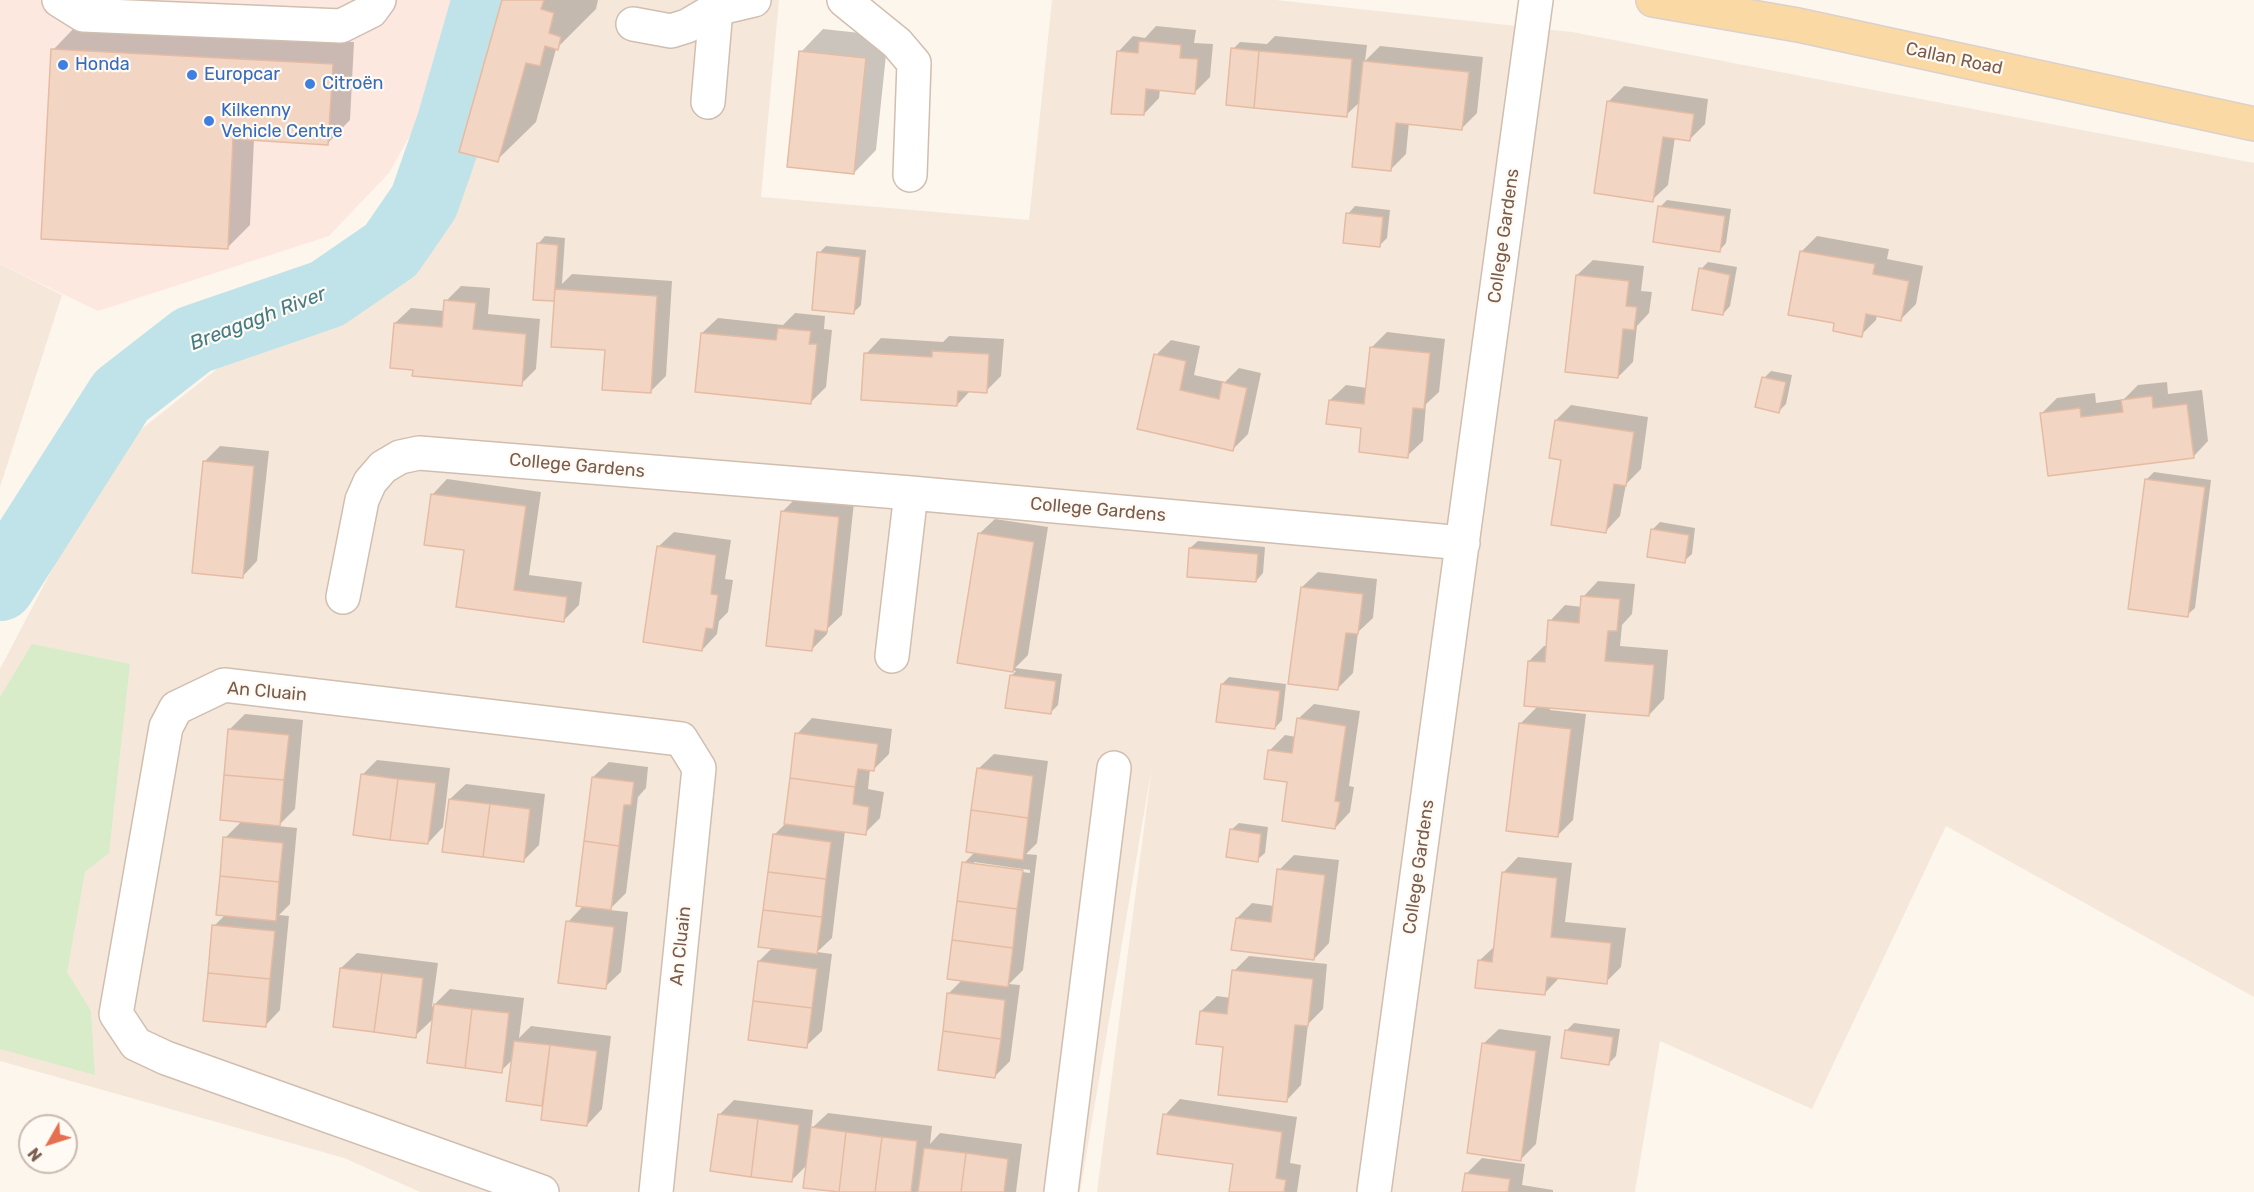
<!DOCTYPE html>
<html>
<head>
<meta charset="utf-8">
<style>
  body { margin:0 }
  #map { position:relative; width:2254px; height:1192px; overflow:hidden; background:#fdf6ec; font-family:Rubik,sans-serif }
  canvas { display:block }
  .north { position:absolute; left:18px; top:1114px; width:60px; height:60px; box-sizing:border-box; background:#fffaf3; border:2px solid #cabbb1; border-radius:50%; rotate:231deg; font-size:16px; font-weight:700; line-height:24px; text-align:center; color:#7a5c4d }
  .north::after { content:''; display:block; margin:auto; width:21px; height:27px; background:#e76f51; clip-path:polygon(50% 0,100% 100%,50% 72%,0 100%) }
</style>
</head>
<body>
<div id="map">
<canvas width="2254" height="1192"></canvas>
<div class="north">N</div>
</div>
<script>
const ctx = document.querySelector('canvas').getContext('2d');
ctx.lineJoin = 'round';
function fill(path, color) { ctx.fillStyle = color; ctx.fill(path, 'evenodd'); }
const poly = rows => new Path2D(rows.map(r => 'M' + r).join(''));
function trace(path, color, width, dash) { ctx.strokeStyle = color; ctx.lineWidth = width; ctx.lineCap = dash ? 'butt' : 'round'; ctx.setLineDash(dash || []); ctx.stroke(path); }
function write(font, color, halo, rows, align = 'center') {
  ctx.font = font + ' Rubik,sans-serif'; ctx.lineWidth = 4.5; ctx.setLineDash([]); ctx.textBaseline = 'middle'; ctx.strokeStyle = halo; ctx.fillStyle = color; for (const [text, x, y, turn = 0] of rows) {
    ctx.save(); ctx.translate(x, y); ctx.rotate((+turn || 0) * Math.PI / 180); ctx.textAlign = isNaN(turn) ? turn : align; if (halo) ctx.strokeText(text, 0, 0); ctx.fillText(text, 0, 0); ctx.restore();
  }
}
fill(poly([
  [496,0,779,0,761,197,1029,220,1052,0,1276,0,1572,32,2254,163,2254,997,1946,826,1812,1109,1660,1041,1635,1192,1097,1192,1152,766,1080,1192,420,1192,344,1158,0,1061,0,669,114,451,237,353,321,333,401,273,457,162],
  [0,264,62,295,0,487]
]), '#f5e8da');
fill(poly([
  [0,0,459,0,447,69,389,173,329,236,98,311,0,264]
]), '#fde8e0');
fill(poly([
  [32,644,130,664,109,853,85,872,67,972,91,1011,95,1075,0,1049,0,697]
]), '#d8ecc9');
fill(poly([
  [504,0,598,0,596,9,556,49,536,122,497,160],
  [1156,26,1196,30,1194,43,1213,44,1210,77,1195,92,1160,89,1159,98,1144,114,1118,52,1133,36,1145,38],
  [75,27,354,42,350,120,328,143,254,139,250,225,227,248,53,50],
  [823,29,888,36,876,150,854,173,801,52],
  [1275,36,1367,45,1365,61,1380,46,1483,57,1477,113,1462,128,1409,122,1406,154,1391,169,1361,101,1346,115,1233,49,1240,42,1267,44],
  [1624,86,1708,99,1705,124,1690,139,1675,137,1668,185,1652,200,1608,102],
  [1667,200,1731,209,1726,243,1719,251,1660,207],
  [1355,206,1390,210,1387,238,1380,245,1348,214],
  [545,236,565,238,562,284,572,274,672,281,666,376,650,392,556,300,535,298,538,244],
  [1817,236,1889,249,1887,259,1923,266,1916,304,1901,319,1877,315,1876,320,1861,335,1836,322,1802,251],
  [826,246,866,250,861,305,854,312,819,253],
  [1593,260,1644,266,1641,291,1652,292,1649,313,1637,326,1633,362,1618,377,1577,275],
  [1708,262,1737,267,1730,306,1723,314,1701,269],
  [461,286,490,288,488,314,540,319,536,369,521,384,414,368,395,323,411,308,445,311,446,301],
  [795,313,825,316,824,329,832,330,826,387,810,403,702,333,718,318,783,325],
  [1387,332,1445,339,1439,392,1426,404,1423,441,1407,456,1363,427,1330,400,1346,385,1367,388,1372,347],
  [949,336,1004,339,1001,376,986,391,971,390,957,405,866,354,881,338,943,342],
  [1171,340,1200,346,1194,375,1225,382,1239,368,1261,373,1248,434,1233,449,1139,428,1156,355],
  [1771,371,1792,375,1786,404,1779,411,1764,378],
  [2167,382,2168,394,2202,390,2208,441,2193,457,2042,413,2057,398,2095,393,2096,403,2124,399,2138,385],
  [1571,405,1648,417,1641,469,1626,484,1620,516,1605,532,1563,459,1556,420],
  [220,446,269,451,257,561,242,577,205,461],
  [2154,472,2211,480,2195,608,2187,615,2146,480],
  [447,479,541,492,529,575,582,582,579,605,563,621,458,606,466,549,432,495],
  [798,496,854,502,842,615,828,628,827,634,812,649,782,512],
  [995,519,1048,527,1028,655,1015,668,1062,674,1058,705,1051,712,1011,676,1016,671,959,661,979,534],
  [1660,522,1695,528,1692,554,1684,561,1652,530],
  [674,532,731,540,725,579,733,580,728,612,719,621,717,634,702,650,658,547],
  [1198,541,1265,547,1263,573,1256,581,1190,548],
  [1318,572,1377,579,1373,618,1358,632,1353,673,1338,688,1302,587],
  [1598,581,1635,584,1632,614,1622,625,1620,646,1668,650,1664,699,1649,715,1550,707,1550,710,1586,714,1573,820,1557,836,1521,723,1538,706,1529,661,1544,646,1547,646,1550,621,1565,605,1582,607,1583,597],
  [1229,677,1286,684,1282,720,1275,728,1222,684],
  [1314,704,1360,711,1349,786,1354,787,1350,812,1335,828,1289,781,1270,750,1285,735,1296,737,1298,719],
  [245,714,303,720,295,809,278,826,297,828,290,904,279,915,289,916,280,1010,265,1026,214,926,225,915,225,838,242,821,230,729],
  [812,718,892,729,889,754,873,770,870,769,868,789,884,792,880,818,865,833,845,831,832,938,817,952,832,954,822,1031,806,1046,759,961,773,947,774,835,785,824,797,734],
  [994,754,1048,761,1037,843,1026,854,1037,855,1023,970,1009,984,1020,985,1010,1061,995,1076,949,993,963,979,964,863,975,852,978,769],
  [974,862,1030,870,1030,873,974,866],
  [377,760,450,768,443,827,428,843,362,775],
  [609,762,648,767,646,788,638,797,626,893,609,910,628,912,621,972,605,987,568,922,584,905,593,777],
  [466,784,545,794,539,845,523,861,450,799],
  [1239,823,1268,827,1265,853,1257,860,1231,830],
  [1294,855,1339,860,1329,943,1314,959,1237,918,1252,903,1274,906,1279,870],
  [1518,857,1572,863,1565,922,1626,928,1621,967,1606,982,1560,977,1544,994,1479,961,1495,946,1503,873],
  [357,953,438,963,432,1007,450,989,524,998,519,1038,531,1026,611,1036,602,1109,587,1125,544,1105,508,1100,513,1059,501,1071,434,1018,415,1036,341,968],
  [1249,956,1327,964,1323,1009,1308,1024,1301,1085,1286,1101,1225,1046,1201,1011,1217,996,1231,998,1234,971],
  [1574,1023,1620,1029,1616,1056,1609,1063,1567,1030],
  [1499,1029,1551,1036,1536,1144,1521,1159,1483,1044],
  [1180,1099,1297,1117,1290,1163,1301,1165,1297,1192,1230,1192,1234,1163,1165,1115],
  [734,1100,813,1110,811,1129,828,1113,932,1126,930,1144,940,1133,1022,1144,1016,1192,920,1192,920,1189,917,1192,847,1192,808,1164,791,1181,719,1115],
  [1482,1158,1525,1164,1522,1185,1553,1190,1553,1192,1464,1192,1467,1173]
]), '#0003');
trace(poly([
  [0,586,121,396,193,340,327,294,391,250,424,202,452,122,487,0]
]), '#bfe3e8', 70);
const building = poly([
  [502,0,544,0,541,9,554,13,549,33,561,37,558,50,545,46,540,66,526,63,498,162,459,152,502,0],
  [1139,41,1181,45,1180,58,1198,59,1195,94,1146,89,1144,115,1111,114,1117,51,1138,53,1139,41],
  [1231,48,1259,51,1254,108,1226,105,1231,48],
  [51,49,333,64,328,145,233,139,228,249,41,239,51,49],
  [799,51,866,58,854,174,787,167,799,51],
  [1259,51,1352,59,1347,117,1254,108,1259,51],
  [1363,61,1469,72,1462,130,1396,123,1391,171,1352,167,1363,61],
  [1607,101,1694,114,1690,141,1663,137,1653,202,1594,193,1607,101],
  [1658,206,1725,216,1720,252,1653,242,1658,206],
  [1346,213,1383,217,1380,247,1343,243,1346,213],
  [537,243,558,245,554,301,533,300,537,243],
  [1800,251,1875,264,1873,274,1909,281,1901,321,1866,314,1862,337,1833,331,1834,323,1788,315,1800,251],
  [817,252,860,257,854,314,812,310,817,252],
  [1699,268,1730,275,1723,315,1692,310,1699,268],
  [1576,275,1629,281,1626,306,1637,307,1634,330,1623,329,1618,378,1565,372,1576,275],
  [555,289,657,296,651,393,602,390,605,350,551,347,555,289],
  [444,300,476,303,473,329,526,334,522,386,412,376,413,370,390,368,394,323,442,327,444,300],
  [778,328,811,331,809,344,817,344,811,404,695,392,701,333,776,340,778,328],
  [1370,347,1430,353,1424,409,1413,408,1408,458,1359,452,1361,428,1326,424,1329,400,1364,404,1370,347],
  [932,351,989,354,987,393,958,391,957,406,861,400,864,353,932,357,932,351],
  [1154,354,1186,361,1180,390,1219,399,1222,382,1247,388,1233,451,1137,429,1154,354],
  [1762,377,1786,382,1779,413,1755,407,1762,377],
  [2152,396,2153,408,2187,404,2194,458,2048,476,2040,413,2080,408,2081,417,2123,412,2121,400,2152,396],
  [1555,420,1634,432,1626,486,1614,484,1606,533,1551,525,1561,460,1549,458,1555,420],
  [203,461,254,466,243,578,192,573,203,461],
  [2145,479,2205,487,2188,617,2128,609,2145,479],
  [431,494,526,506,514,590,567,597,564,622,456,607,464,550,424,545,431,494],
  [781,511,839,517,827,632,815,630,812,651,766,646,781,511],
  [1651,529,1689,535,1685,563,1647,557,1651,529],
  [978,533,1034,542,1013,672,957,663,978,533],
  [657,546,716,555,711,594,718,595,713,629,706,628,702,651,643,642,657,546],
  [1189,548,1258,554,1256,582,1187,577,1189,548],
  [1301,587,1363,594,1358,634,1346,633,1338,690,1288,684,1301,587],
  [1581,596,1620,599,1617,631,1608,631,1605,661,1654,665,1649,716,1524,706,1528,661,1545,662,1548,620,1579,623,1581,596],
  [1010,675,1056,681,1051,714,1005,708,1010,675],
  [1221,684,1280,691,1275,729,1216,722,1221,684],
  [1297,718,1346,726,1335,801,1340,802,1335,829,1282,821,1287,782,1264,779,1268,750,1292,753,1297,718],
  [1519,723,1571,729,1558,837,1506,831,1519,723],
  [228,729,289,735,284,780,224,775,228,729],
  [795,733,878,744,874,771,858,769,855,787,790,778,795,733],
  [977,768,1033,776,1028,818,971,810,977,768],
  [361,774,398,779,390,840,353,835,361,774],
  [224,775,284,780,280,826,220,820,224,775],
  [592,777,634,782,631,805,624,805,619,846,584,841,592,777],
  [790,778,855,787,853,804,869,807,866,835,784,824,790,778],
  [398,779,436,783,428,844,390,840,398,779],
  [449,799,490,804,483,857,442,852,449,799],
  [490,804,530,809,524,862,483,857,490,804],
  [971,810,1028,818,1023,860,966,852,971,810],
  [1230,829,1261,834,1258,862,1226,857,1230,829],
  [773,834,831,842,826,879,768,872,773,834],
  [223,837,283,843,279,882,220,876,223,837],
  [584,841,619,846,611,910,576,906,584,841],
  [962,862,1023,870,1017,909,957,901,962,862],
  [1277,869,1325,875,1314,960,1231,950,1236,918,1271,922,1277,869],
  [768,872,826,879,822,917,763,910,768,872],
  [1502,872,1557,878,1551,937,1611,943,1607,984,1547,977,1545,995,1475,988,1478,960,1492,962,1502,872],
  [220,876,279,882,276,921,216,915,220,876],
  [957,901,1017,909,1013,948,952,940,957,901],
  [763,910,822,917,817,954,758,947,763,910],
  [566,921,614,927,606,989,558,983,566,921],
  [212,925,275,931,270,979,208,973,212,925],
  [952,940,1013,948,1008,987,947,979,952,940],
  [758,961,817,969,812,1008,753,1001,758,961],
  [340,968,382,973,374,1032,333,1027,340,968],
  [1232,970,1313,979,1308,1026,1295,1025,1287,1102,1218,1095,1223,1047,1196,1044,1200,1011,1227,1014,1232,970],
  [208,973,270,979,266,1027,203,1021,208,973],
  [382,973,423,978,416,1038,374,1032,382,973],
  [947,993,1005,1000,1001,1039,943,1031,947,993],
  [753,1001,812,1008,807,1048,748,1040,753,1001],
  [434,1004,472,1009,465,1068,427,1063,434,1004],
  [472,1009,509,1013,502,1073,465,1068,472,1009],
  [1565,1030,1613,1037,1609,1065,1561,1058,1565,1030],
  [943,1031,1001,1039,995,1078,938,1070,943,1031],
  [514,1041,550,1045,542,1106,506,1101,514,1041],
  [1482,1043,1536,1051,1521,1161,1467,1153,1482,1043],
  [550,1045,597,1051,587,1126,541,1120,550,1045],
  [718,1114,758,1119,751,1177,710,1171,718,1114],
  [1163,1114,1282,1132,1276,1178,1286,1180,1284,1192,1229,1192,1233,1164,1157,1154,1163,1114],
  [758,1119,799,1125,792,1182,751,1177,758,1119],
  [811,1127,846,1132,839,1192,803,1188,811,1127],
  [846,1132,882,1137,875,1192,839,1192,846,1132],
  [882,1137,917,1141,911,1192,875,1192,882,1137],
  [924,1148,966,1153,961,1192,918,1192,924,1148],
  [966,1153,1008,1159,1004,1192,961,1192,966,1153],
  [1465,1173,1510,1179,1508,1192,1462,1192,1465,1173]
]);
fill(building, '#f3d5c3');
trace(building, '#e6bba3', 1.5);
const minor = poly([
  [59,0,83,15,341,26,371,11,379,0],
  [844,0,897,43,914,63,910,175],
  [633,24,671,31,687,26,716,9,715,0],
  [708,102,716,9,754,0],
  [343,597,362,500,370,482,383,467,400,457,419,453,911,493,1463,543],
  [892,656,911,493],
  [542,1192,166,1058,136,1044,116,1014,166,727,176,708,224,685,681,739,699,768,656,1192],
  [1061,1192,1114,768],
  [1374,1192,1536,0]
]);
const major = poly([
  [1653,0,1798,25,2254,124]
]);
trace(minor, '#d1beb0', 36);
trace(major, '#dad1cd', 36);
trace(minor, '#fff', 33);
trace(major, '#fbd9a5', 33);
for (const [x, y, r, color] of [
  [63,65,6,"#3f7fe0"],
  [192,75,6,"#3f7fe0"],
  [310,84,6,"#3f7fe0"],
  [209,121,6,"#3f7fe0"]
]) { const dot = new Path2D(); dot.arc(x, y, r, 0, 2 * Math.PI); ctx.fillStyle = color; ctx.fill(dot); trace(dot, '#fffaf3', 2); }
write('18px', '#7a5c4d', '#fffaf3', [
  ["Callan Road",1954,59,12],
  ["College Gardens",1504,236,-82],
  ["College Gardens",577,466,5],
  ["College Gardens",1098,510,5],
  ["An Cluain",267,692,5],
  ["College Gardens",1419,867,-82],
  ["An Cluain",681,946,-84]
]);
write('18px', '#366cbe', '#fffaf3', [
  ["Honda",75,65],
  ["Europcar",204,75],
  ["Citroën",322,84],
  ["Kilkenny",221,111],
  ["Vehicle Centre",221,132]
], 'left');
write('italic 20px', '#437c86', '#fffaf3', [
  ["Breagagh River",258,319,-21]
]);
</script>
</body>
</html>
